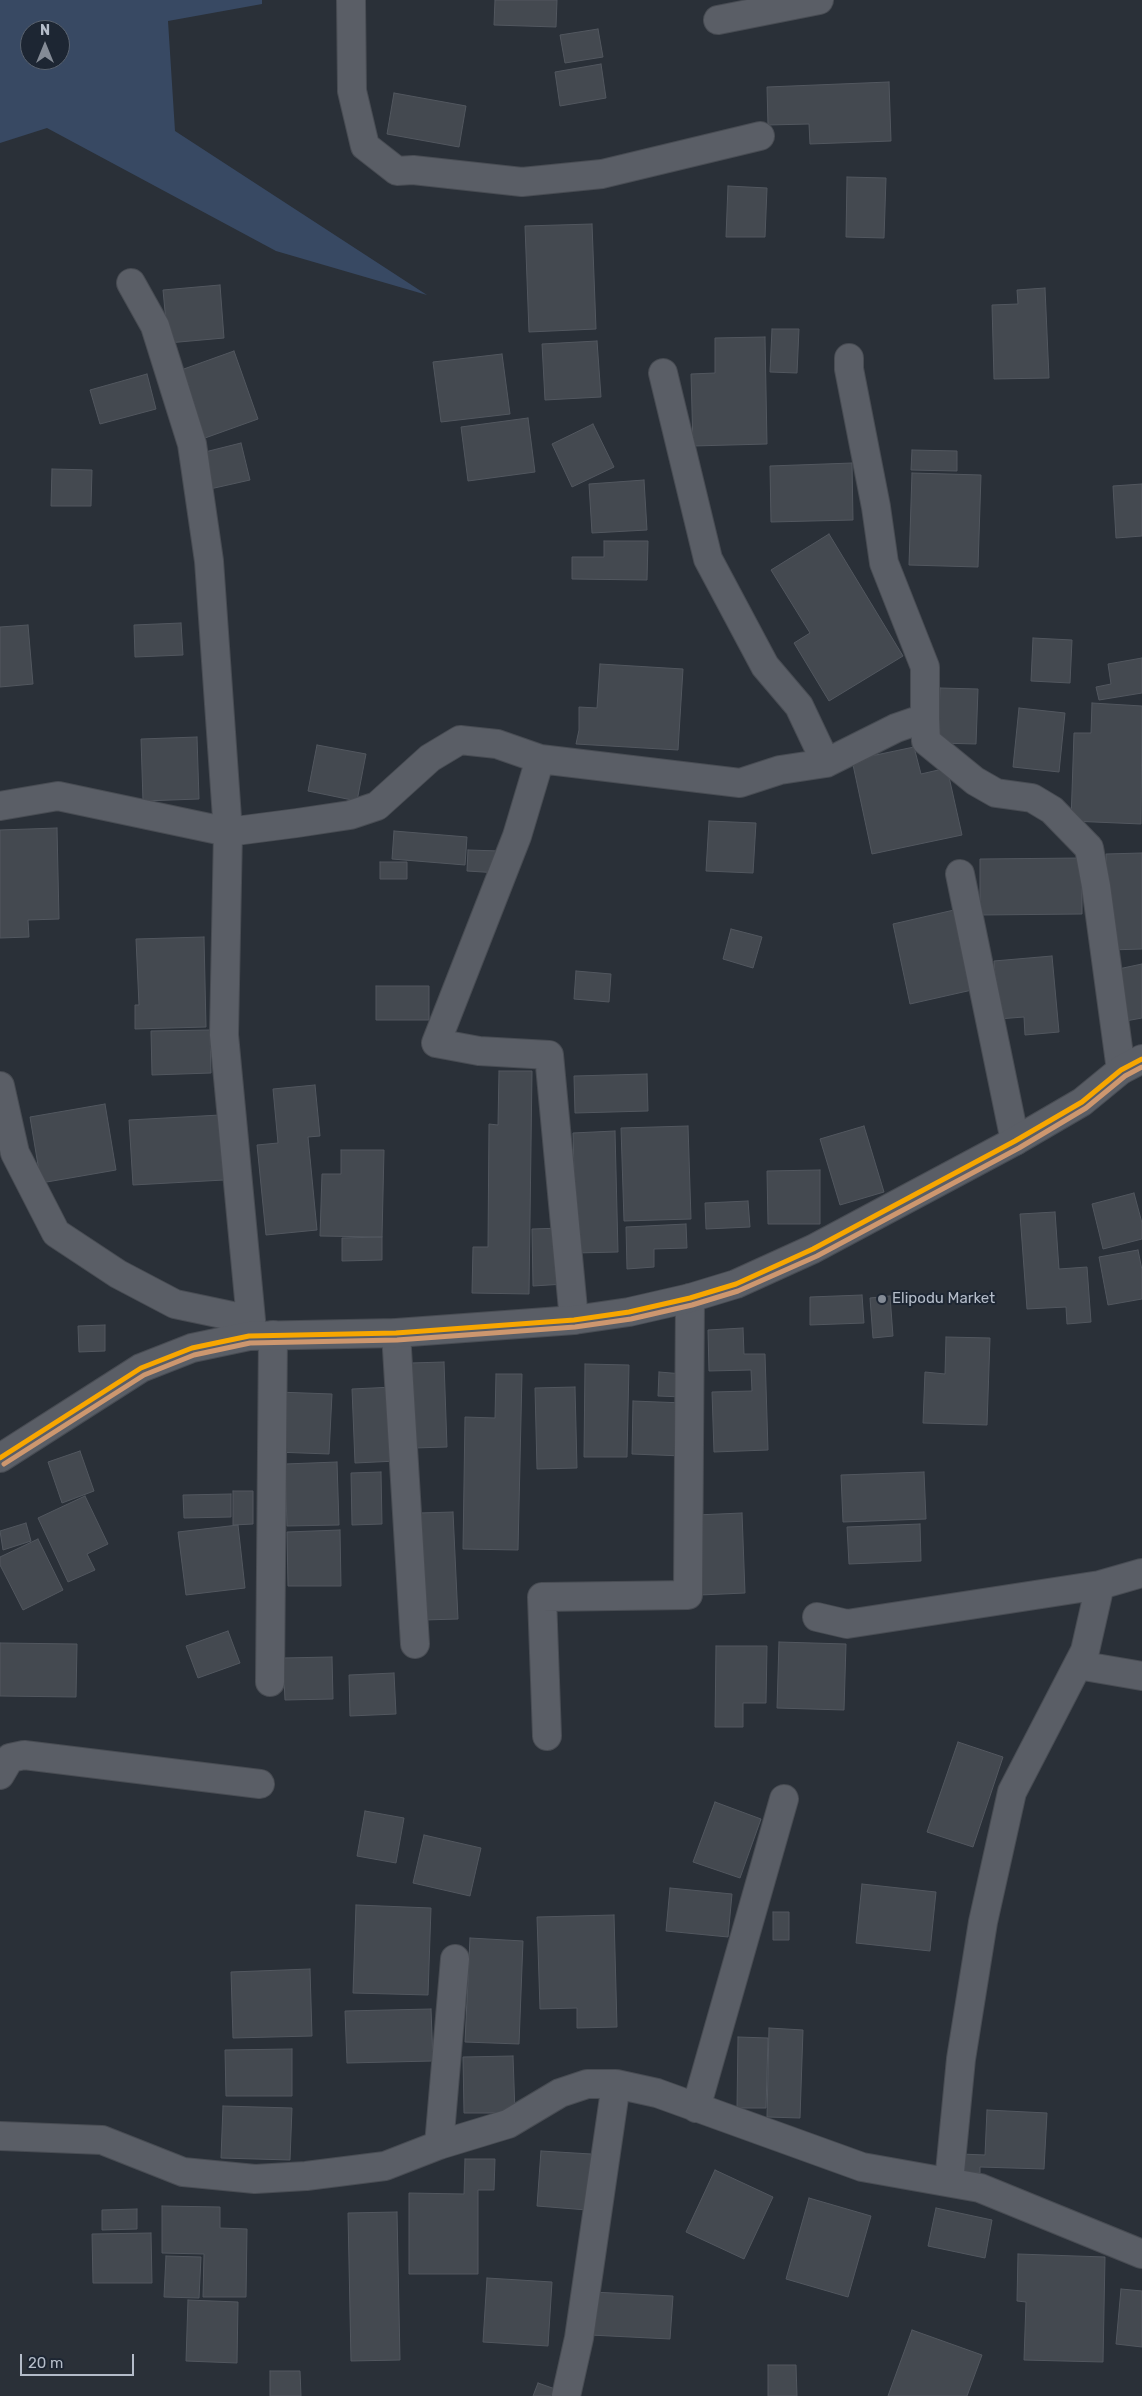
<!DOCTYPE html>
<html>
<head>
<meta charset="utf-8">
<style>
  body { margin:0 }
  #map { position:relative; width:1142px; height:2396px; overflow:hidden; background:#2a3038; font-family:Rubik,sans-serif }
  canvas { display:block }
  .north { position:absolute; left:20px; top:20px; width:50px; height:50px; box-sizing:border-box; background:#1d2633; border:1px solid #59626f; border-radius:50%; rotate:0deg; font-size:14px; font-weight:700; line-height:20px; text-align:center; color:#b4bcc9 }
  .north::after { content:''; display:block; margin:auto; width:18px; height:22px; background:#848b96; clip-path:polygon(50% 0,100% 100%,50% 72%,0 100%) }
  .scale { position:absolute; left:20px; top:2354px; width:114px; height:22px; box-sizing:border-box; border:2px solid #b4bcc9; border-top:0; padding-left:6px; font-size:15px; line-height:18px; white-space:nowrap; color:#b4bcc9; -webkit-text-stroke:4px #1d2633; paint-order:stroke }
</style>
</head>
<body>
<div id="map">
<canvas width="1142" height="2396"></canvas>
<div class="north">N</div>
<div class="scale">20 m</div>
</div>
<script>
const ctx = document.querySelector('canvas').getContext('2d');
ctx.lineJoin = 'round';
function fill(path, color) { ctx.fillStyle = color; ctx.fill(path, 'evenodd'); }
const poly = rows => new Path2D(rows.map(r => 'M' + r).join(''));
function trace(path, color, width, dash) { ctx.strokeStyle = color; ctx.lineWidth = width; ctx.lineCap = dash ? 'butt' : 'round'; ctx.setLineDash(dash || []); ctx.stroke(path); }
function write(font, color, halo, rows, align = 'center') {
  ctx.font = font + ' Rubik,sans-serif'; ctx.lineWidth = 4; ctx.setLineDash([]); ctx.textBaseline = 'middle'; ctx.strokeStyle = halo; ctx.fillStyle = color; for (const [text, x, y, turn = 0] of rows) {
    ctx.save(); ctx.translate(x, y); ctx.rotate((+turn || 0) * Math.PI / 180); ctx.textAlign = isNaN(turn) ? turn : align; if (halo) ctx.strokeText(text, 0, 0); ctx.fillText(text, 0, 0); ctx.restore();
  }
}
fill(poly([
  [0,0,262,0,262,4,168,21,175,131,427,295,276,251,47,128,0,143],
  [30,30,60,30,60,60,30,60]
]), '#384963');
const building = poly([
  [495,0,557,0,556,27,494,25,495,0],
  [598,29,603,57,565,63,560,35,598,29],
  [601,64,606,98,560,106,555,72,601,64],
  [889,82,891,141,810,144,809,124,768,125,767,87,889,82],
  [394,93,466,106,459,147,387,134,394,93],
  [847,177,886,178,884,238,846,237,847,177],
  [728,186,767,188,765,237,726,237,728,186],
  [592,224,596,329,529,332,525,226,592,224],
  [220,285,224,338,168,343,163,290,220,285],
  [1045,288,1049,378,994,379,992,305,1018,304,1017,290,1045,288],
  [772,329,799,329,797,373,770,372,772,329],
  [765,337,767,444,693,446,691,374,715,373,715,338,765,337],
  [597,341,601,397,545,400,542,344,597,341],
  [234,351,258,419,205,438,181,370,234,351],
  [502,354,510,414,441,422,433,362,502,354],
  [147,374,156,409,100,424,90,390,147,374],
  [528,418,535,472,468,481,461,427,528,418],
  [593,424,614,467,572,487,552,444,593,424],
  [241,443,250,480,210,489,201,453,241,443],
  [912,450,957,451,957,471,911,470,912,450],
  [852,463,853,520,771,522,770,466,852,463],
  [52,469,92,470,91,506,51,506,52,469],
  [912,473,981,475,978,567,909,565,912,473],
  [644,480,647,530,592,533,589,484,644,480],
  [1142,484,1142,536,1116,538,1113,486,1142,484],
  [829,534,903,656,829,701,794,643,810,633,771,570,829,534],
  [604,541,648,541,647,580,572,579,572,557,604,557,604,541],
  [181,623,183,655,135,657,134,625,181,623],
  [28,625,33,684,0,687,0,627,28,625],
  [1033,638,1072,640,1070,683,1031,681,1033,638],
  [1142,658,1142,693,1099,700,1096,687,1111,684,1108,664,1142,658],
  [600,664,683,669,678,750,576,744,579,730,579,707,597,708,600,664],
  [940,688,978,689,976,744,938,743,940,688],
  [1092,703,1142,706,1141,824,1071,821,1074,733,1091,733,1092,703],
  [1019,708,1065,713,1059,772,1013,767,1019,708],
  [197,737,199,799,143,801,141,739,197,737],
  [317,745,366,754,357,801,308,791,317,745],
  [914,747,921,774,947,768,962,835,872,854,852,760,914,747],
  [709,821,756,823,753,873,706,871,709,821],
  [57,828,59,919,28,920,29,937,0,938,0,830,57,828],
  [394,831,467,837,465,865,392,859,394,831],
  [468,850,500,851,499,873,467,871,468,850],
  [1142,853,1142,949,1109,950,1106,854,1142,853],
  [1082,858,1082,914,980,915,980,859,1082,858],
  [380,862,407,862,407,879,380,879,380,862],
  [954,910,972,990,910,1004,893,924,954,910],
  [731,929,762,937,753,968,723,959,731,929],
  [204,937,206,1027,135,1029,135,1005,139,1005,136,939,204,937],
  [1052,956,1059,1032,1025,1035,1024,1017,998,1019,994,961,1052,956],
  [1142,964,1142,1018,1120,1022,1109,971,1142,964],
  [576,971,611,974,609,1002,574,999,576,971],
  [376,986,429,986,429,1020,376,1020,376,986],
  [210,1030,211,1073,152,1075,151,1031,210,1030],
  [499,1071,532,1071,529,1294,472,1293,473,1247,488,1247,489,1124,498,1125,499,1071],
  [647,1074,648,1111,575,1113,574,1076,647,1074],
  [315,1085,320,1136,308,1137,317,1230,266,1235,257,1145,278,1143,273,1089,315,1085],
  [105,1104,116,1170,41,1183,30,1117,105,1104],
  [220,1115,224,1180,133,1185,129,1120,220,1115],
  [688,1126,691,1219,624,1221,621,1128,688,1126],
  [864,1126,884,1192,840,1205,820,1139,864,1126],
  [615,1131,618,1252,576,1253,573,1133,615,1131],
  [341,1150,384,1150,382,1237,320,1236,322,1174,341,1174,341,1150],
  [820,1170,820,1224,768,1224,767,1171,820,1170],
  [1134,1193,1142,1223,1142,1239,1103,1249,1092,1204,1134,1193],
  [748,1201,750,1227,706,1229,705,1203,748,1201],
  [1055,1212,1059,1269,1087,1267,1091,1322,1067,1324,1066,1307,1027,1309,1020,1214,1055,1212],
  [686,1224,687,1248,654,1249,654,1267,627,1269,626,1227,686,1224],
  [563,1228,565,1284,533,1286,532,1229,563,1228],
  [382,1237,382,1260,342,1261,342,1238,382,1237],
  [1138,1250,1142,1270,1142,1299,1108,1305,1099,1257,1138,1250],
  [862,1295,864,1323,810,1325,810,1297,862,1295],
  [890,1296,893,1336,873,1338,870,1298,890,1296],
  [105,1325,105,1351,79,1352,78,1326,105,1325],
  [743,1328,744,1354,765,1354,768,1450,714,1452,712,1392,752,1391,751,1370,709,1371,708,1330,743,1328],
  [946,1337,990,1338,987,1425,923,1423,925,1372,945,1374,946,1337],
  [444,1362,447,1447,414,1448,411,1363,444,1362],
  [585,1364,629,1365,627,1457,584,1457,585,1364],
  [659,1372,683,1374,683,1397,658,1396,659,1372],
  [496,1374,522,1374,518,1550,463,1549,465,1417,495,1418,496,1374],
  [394,1387,397,1461,355,1463,352,1389,394,1387],
  [575,1387,577,1468,537,1469,535,1388,575,1387],
  [277,1392,332,1394,329,1454,275,1452,277,1392],
  [633,1401,684,1403,683,1456,632,1454,633,1401],
  [80,1451,94,1491,62,1503,48,1462,80,1451],
  [337,1462,339,1525,287,1526,285,1464,337,1462],
  [381,1472,382,1524,352,1525,351,1473,381,1472],
  [924,1472,926,1519,843,1522,841,1475,924,1472],
  [233,1491,253,1491,253,1524,233,1525,233,1491],
  [231,1494,231,1517,184,1518,183,1495,231,1494],
  [85,1496,108,1544,87,1554,95,1570,68,1582,38,1518,85,1496],
  [453,1512,458,1619,424,1620,419,1513,453,1512],
  [742,1513,745,1593,700,1595,696,1515,742,1513],
  [26,1523,31,1541,3,1550,0,1531,26,1523],
  [920,1524,921,1561,849,1564,847,1527,920,1524],
  [238,1525,245,1588,186,1595,178,1532,238,1525],
  [340,1530,341,1586,288,1586,287,1532,340,1530],
  [38,1539,63,1590,23,1610,0,1565,0,1557,38,1539],
  [228,1631,240,1663,198,1678,186,1646,228,1631],
  [779,1642,846,1644,844,1710,777,1708,779,1642],
  [0,1643,77,1644,76,1697,0,1696,0,1643],
  [716,1646,767,1646,766,1703,743,1703,743,1727,715,1727,716,1646],
  [332,1657,333,1699,285,1700,283,1658,332,1657],
  [394,1673,396,1714,350,1716,349,1675,394,1673],
  [958,1742,1003,1757,973,1847,927,1832,958,1742],
  [715,1802,761,1819,740,1878,693,1862,715,1802],
  [365,1811,404,1818,396,1863,357,1856,365,1811],
  [424,1835,481,1848,470,1896,413,1883,424,1835],
  [862,1884,936,1892,930,1951,856,1943,862,1884],
  [670,1888,732,1894,728,1937,666,1931,670,1888],
  [356,1905,431,1908,428,1995,353,1993,356,1905],
  [773,1912,789,1912,789,1940,773,1940,773,1912],
  [614,1915,617,2027,577,2028,577,2008,540,2009,537,1917,614,1915],
  [470,1938,523,1941,519,2044,465,2042,470,1938],
  [310,1969,312,2036,233,2038,231,1972,310,1969],
  [431,2009,433,2061,347,2063,345,2011,431,2009],
  [769,2028,803,2030,800,2118,767,2117,769,2028],
  [738,2037,768,2038,766,2108,737,2108,738,2037],
  [292,2049,292,2096,226,2096,225,2050,292,2049],
  [513,2056,515,2113,464,2113,463,2057,513,2056],
  [223,2106,292,2108,290,2160,221,2158,223,2106],
  [987,2110,1047,2113,1044,2169,980,2167,980,2173,960,2173,961,2154,985,2155,987,2110],
  [541,2151,591,2154,587,2210,537,2206,541,2151],
  [465,2159,495,2159,494,2190,478,2190,478,2274,409,2274,409,2193,464,2194,465,2159],
  [715,2170,773,2197,744,2259,686,2232,715,2170],
  [809,2198,871,2216,848,2297,786,2279,809,2198],
  [162,2206,220,2207,220,2228,247,2229,246,2297,203,2297,204,2254,162,2253,162,2206],
  [936,2208,992,2220,985,2258,928,2246,936,2208],
  [137,2209,137,2229,102,2230,102,2210,137,2209],
  [397,2212,400,2360,351,2361,348,2213,397,2212],
  [151,2233,152,2283,93,2283,92,2234,151,2233],
  [1018,2254,1105,2257,1103,2362,1024,2360,1026,2302,1017,2301,1018,2254],
  [166,2256,201,2257,199,2298,164,2297,166,2256],
  [487,2278,552,2282,548,2346,483,2342,487,2278],
  [1121,2289,1142,2291,1142,2347,1116,2344,1121,2289],
  [592,2292,673,2296,670,2339,590,2335,592,2292],
  [188,2300,238,2302,237,2363,186,2361,188,2300],
  [912,2330,982,2355,967,2396,888,2396,912,2330],
  [768,2365,796,2365,797,2396,768,2396,768,2365],
  [270,2371,300,2371,301,2396,270,2396,270,2371],
  [538,2383,558,2390,556,2396,533,2396,538,2383]
]);
fill(building, '#444950');
trace(building, '#52575f', 1);
const minor = poly([
  [351,0,352,91,365,146,397,171,413,170,522,182,602,174,760,136],
  [718,20,819,0],
  [131,283,155,326,192,444,209,561,228,832,224,1035,251,1320],
  [849,358,849,369,876,507,884,563,925,667,925,718],
  [663,373,708,559,765,666,799,706,826,763,896,728,925,718,926,741,975,781,996,793,1032,798,1052,810,1089,848,1096,886,1121,1070],
  [540,759,517,836,436,1043,479,1051,549,1055,574,1320],
  [0,806,58,796,228,832,297,823,350,815,377,806,430,758,460,740,497,744,540,759,740,783,780,770,826,763],
  [960,874,1015,1141],
  [0,1086,15,1153,56,1233,118,1274,175,1304,251,1320,249,1336],
  [396,1333,415,1644],
  [817,1617,847,1624,1100,1585,1142,1573],
  [1078,1665,1142,1676],
  [270,1682,273,1335],
  [547,1736,542,1597,688,1595,690,1298],
  [0,1775,10,1758,24,1755,260,1784],
  [696,2108,784,1799],
  [0,2136,102,2140,183,2172,255,2179,306,2176,385,2166,439,2145,508,2124,560,2093,587,2084,616,2084,657,2093,862,2167,980,2188,1142,2254],
  [439,2145,455,1959],
  [949,2182,961,2059,983,1922,1012,1792,1085,1651,1100,1585],
  [566,2396,579,2338,616,2084]
]);
const tertiary = poly([
  [0,1458,141,1368,192,1348,249,1336,396,1333,574,1320,629,1312,690,1298,736,1284,813,1249,1015,1141,1082,1102,1121,1070,1142,1059]
]);
trace(minor, '#484c53', 30);
trace(tertiary, '#484c53', 30);
trace(minor, '#5a5e66', 28);
trace(tertiary, '#5a5e66', 28);
trace(poly([
  [0,1458,141,1368,192,1348,249,1336,396,1333,574,1320,629,1312,690,1298,736,1284,813,1249,1015,1141,1082,1102,1121,1070,1142,1059]
]), '#f7a600', 5);
trace(poly([
  [4,1464,144,1375,194,1355,250,1343,397,1340,575,1327,631,1319,692,1305,738,1291,817,1256,1019,1148,1086,1108,1125,1076,1142,1067]
]), '#cd976f', 5);
for (const [x, y, r, color] of [
  [882,1299,5,"#848b96"]
]) { const dot = new Path2D(); dot.arc(x, y, r, 0, 2 * Math.PI); ctx.fillStyle = color; ctx.fill(dot); trace(dot, '#1d2633', 2); }
write('15px', '#b4bcc9', '#1d2633', [
  ["Elipodu Market",892,1299]
], 'left');
</script>
</body>
</html>
